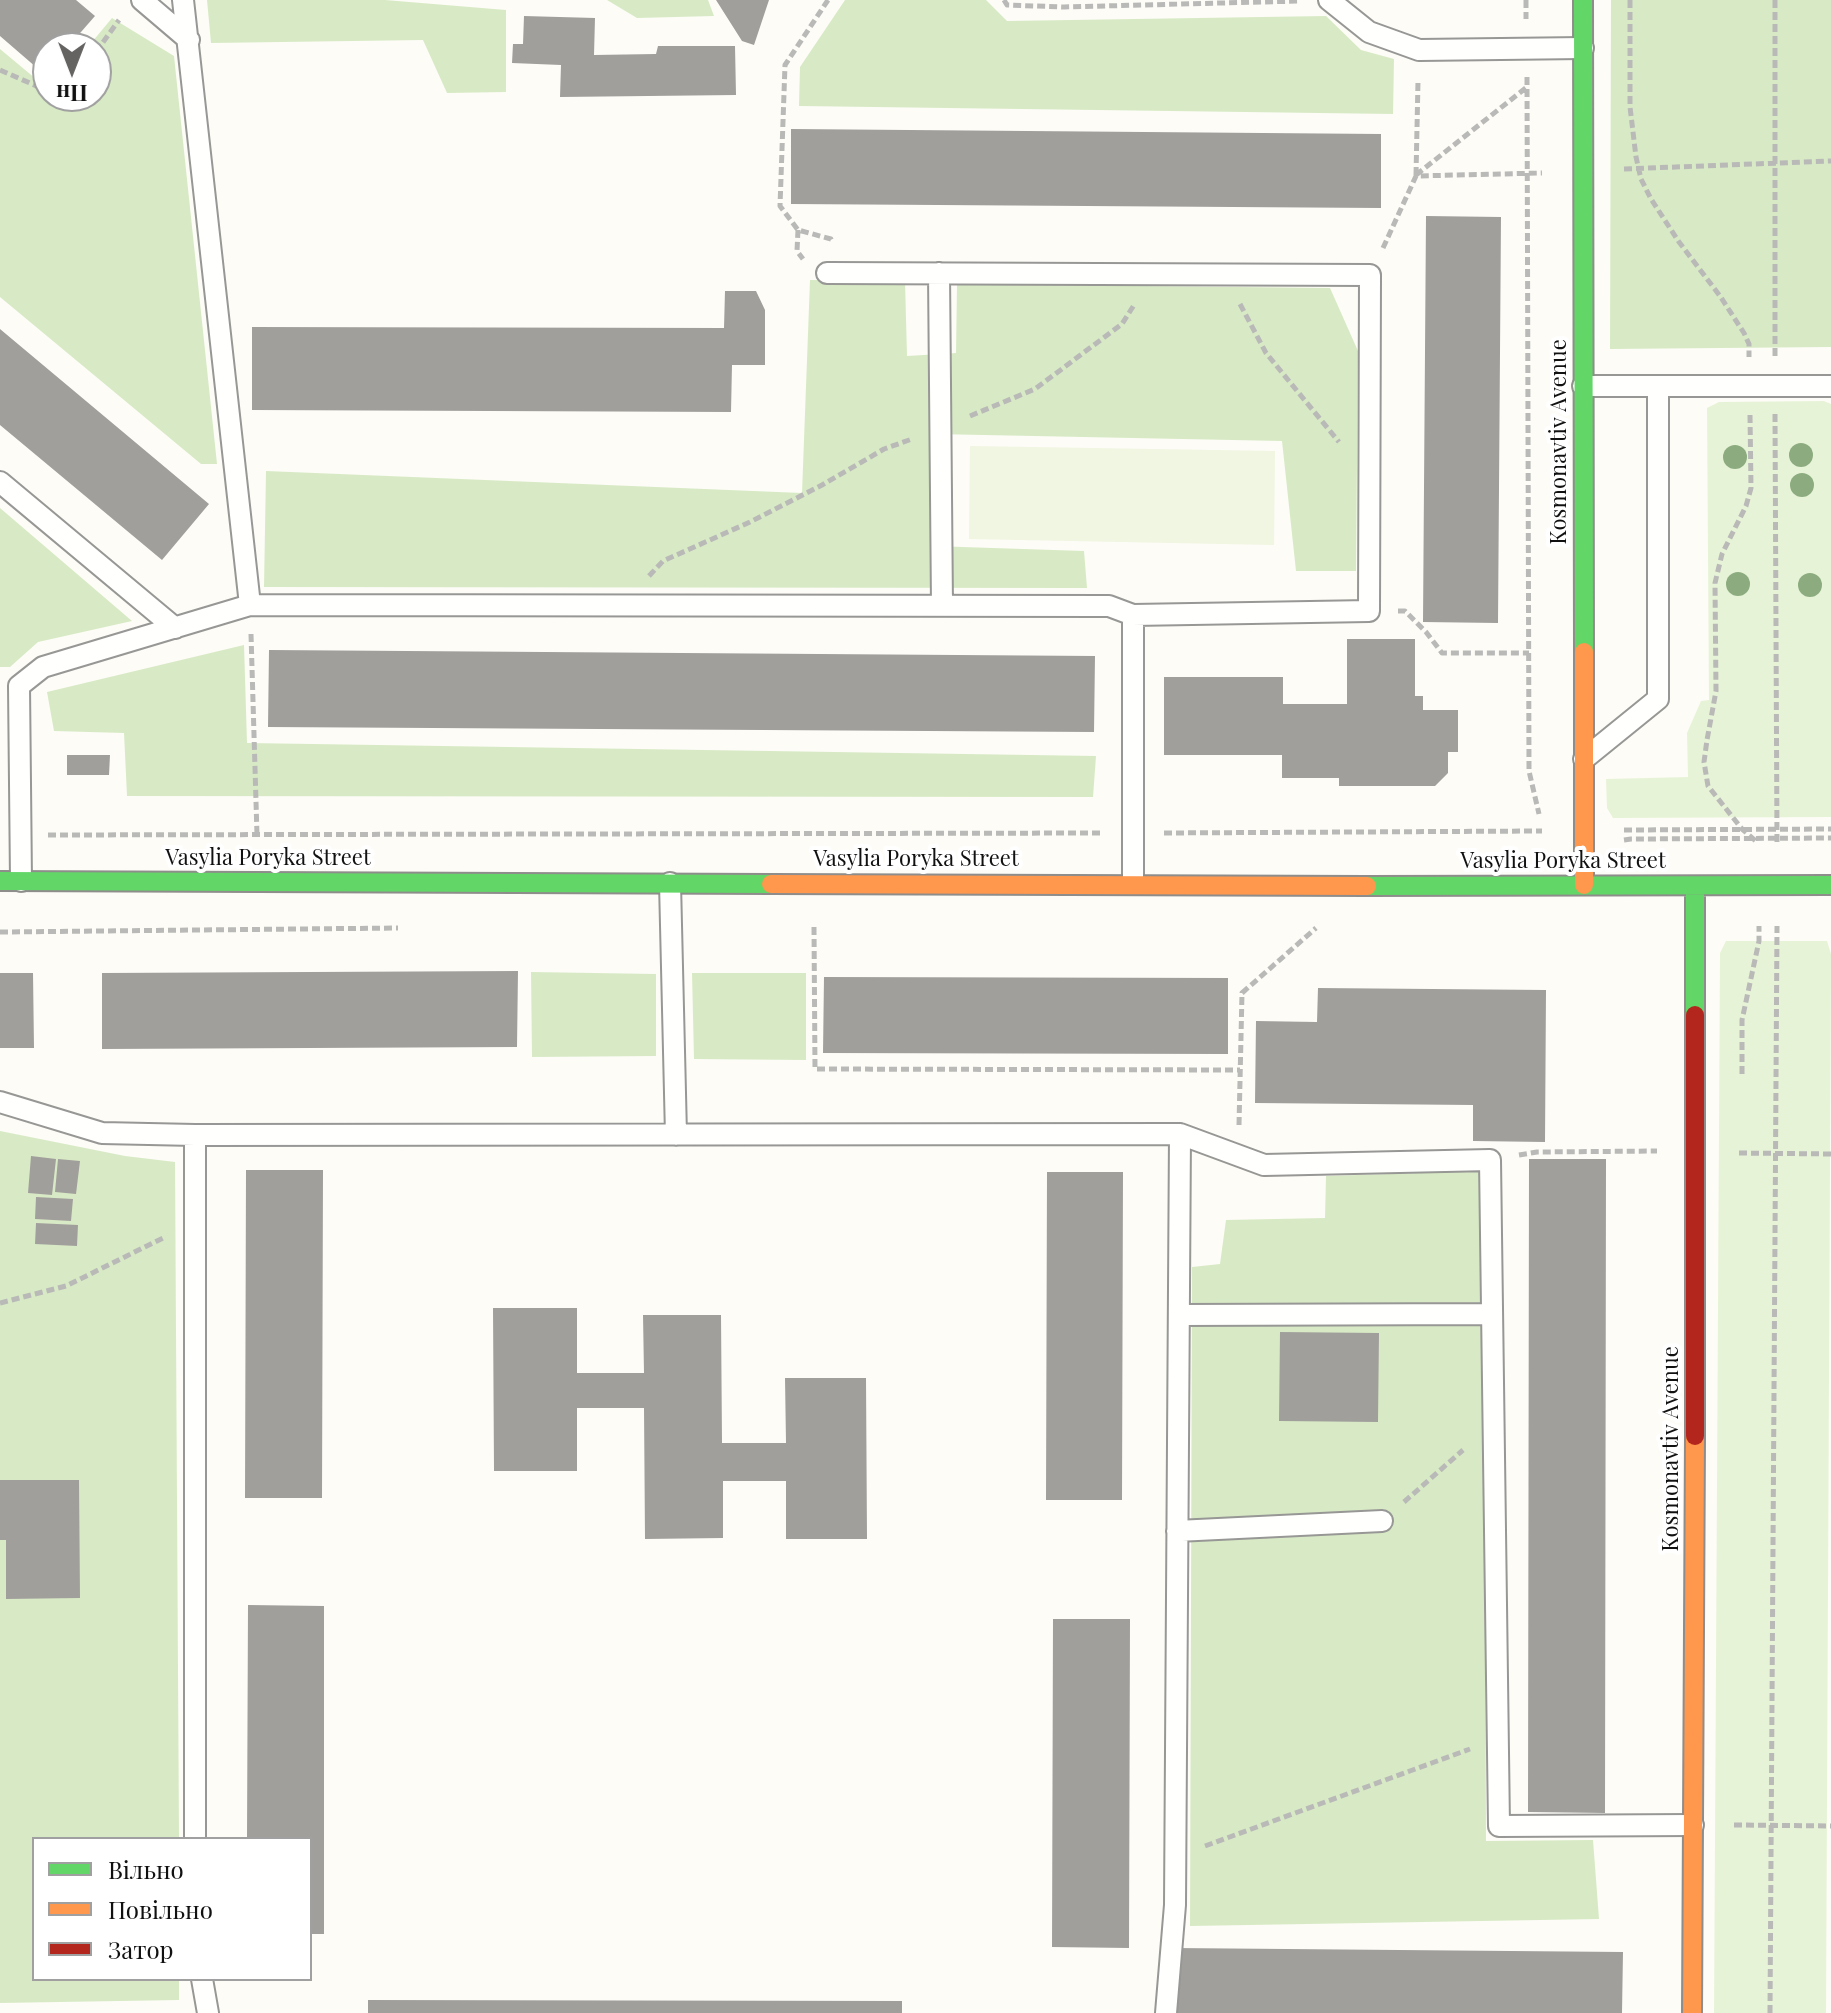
<!DOCTYPE html>
<html>
<head>
<meta charset="utf-8">
<style>
  body { margin:0 }
  #map { position:relative; width:1831px; height:2013px; overflow:hidden; background:#fdfcf7; font-family:"Playfair Display",serif }
  canvas { display:block }
  .legend { position:absolute; left:32px; top:1837px; width:280px; height:144px; box-sizing:border-box; background:#fff; border:2px solid #a0a0a0; margin:0; padding:10px 14px; list-style:none; font-size:24px; color:#111 }
  .legend li { display:flex; align-items:center; gap:16px; height:40px }
  .legend b { width:40px; border:2px solid #a0a0a0 }
  .north { position:absolute; left:32px; top:32px; width:80px; height:80px; box-sizing:border-box; background:#fff; border:2px solid #a0a0a0; border-radius:50%; rotate:180deg; font-size:22px; font-weight:700; line-height:32px; text-align:center; color:#111 }
  .north::after { content:''; display:block; margin:auto; width:28px; height:36px; background:#646362; clip-path:polygon(50% 0,100% 100%,50% 72%,0 100%) }
</style>
</head>
<body>
<div id="map">
<canvas width="1831" height="2013"></canvas>
<ul class="legend">
<li><b style="height:10px;background:#63d668"></b>Вільно</li>
<li><b style="height:10px;background:#ff974d"></b>Повільно</li>
<li><b style="height:10px;background:#b3261e"></b>Затор</li>
</ul>
<div class="north">Пн</div>
</div>
<script>
const ctx = document.querySelector('canvas').getContext('2d');
ctx.lineJoin = 'round';
function fill(path, color) { ctx.fillStyle = color; ctx.fill(path, 'evenodd'); }
const poly = rows => new Path2D(rows.map(r => 'M' + r).join(''));
function trace(path, color, width, dash) { ctx.strokeStyle = color; ctx.lineWidth = width; ctx.lineCap = dash ? 'butt' : 'round'; ctx.setLineDash(dash || []); ctx.stroke(path); }
function write(font, color, halo, rows, align = 'center') {
  ctx.font = font + ' "Playfair Display",serif'; ctx.lineWidth = 8; ctx.setLineDash([]); ctx.textBaseline = 'middle'; ctx.strokeStyle = halo; ctx.fillStyle = color; for (const [text, x, y, turn = 0] of rows) {
    ctx.save(); ctx.translate(x, y); ctx.rotate((+turn || 0) * Math.PI / 180); ctx.textAlign = isNaN(turn) ? turn : align; if (halo) ctx.strokeText(text, 0, 0); ctx.fillText(text, 0, 0); ctx.restore();
  }
}
fill(poly([
  [1824,401,1831,404,1831,817,1613,818,1607,808,1606,779,1688,777,1687,733,1701,701,1709,700,1707,408,1719,402],
  [1726,941,1827,941,1831,954,1826,2013,1714,2013,1720,953]
]), '#e7f3d7');
fill(poly([
  [207,0,385,0,506,10,506,92,447,93,423,40,211,43],
  [607,0,708,0,714,16,637,18],
  [845,0,986,0,1007,21,1326,16,1361,50,1394,59,1393,114,799,106,800,67],
  [1611,0,1831,0,1831,347,1610,349],
  [112,18,174,56,217,464,201,464,0,297,0,49,48,89,48,96,96,96,96,48,87,48],
  [810,280,905,281,907,356,956,353,957,284,1330,288,1358,351,1356,571,1296,571,1282,441,934,434,932,546,1084,551,1087,588,264,587,266,471,802,493],
  [0,508,132,621,38,642,10,667,0,667],
  [244,645,247,743,1096,756,1093,797,127,796,124,733,54,731,47,692],
  [531,972,656,974,656,1056,532,1057],
  [806,973,806,1060,694,1059,692,973],
  [0,1131,125,1156,175,1162,179,1839,34,1839,34,1979,179,1979,179,2000,0,2003],
  [1484,1171,1486,1841,1593,1840,1599,1919,1190,1926,1192,1267,1220,1264,1226,1220,1325,1218,1326,1176]
]), '#d8eac5');
fill(poly([
  [970,446,1275,451,1274,545,969,539]
]), '#f0f6e1');
fill(poly([
  [0,0,76,0,95,16,67,48,48,48,48,70,44,74,0,36],
  [716,0,769,0,754,45,742,41],
  [524,16,595,18,594,55,656,54,658,46,735,46,736,95,560,97,561,65,512,63,513,44,523,44],
  [791,129,1381,134,1381,208,791,204],
  [1426,216,1501,217,1498,623,1423,622],
  [725,291,756,291,765,310,765,365,732,365,731,412,252,410,252,327,724,328],
  [0,329,209,504,162,560,0,425],
  [1347,639,1415,639,1415,696,1423,696,1423,710,1458,710,1458,752,1448,752,1448,773,1435,786,1339,786,1339,778,1282,778,1282,755,1164,755,1164,677,1283,677,1283,704,1347,704],
  [269,650,1095,656,1094,732,268,727],
  [67,755,110,755,109,775,67,775],
  [518,971,517,1047,102,1049,102,973],
  [0,973,33,973,34,1048,0,1048],
  [824,977,1228,978,1228,1054,823,1053],
  [1318,988,1546,990,1545,1142,1473,1141,1473,1105,1255,1103,1256,1021,1317,1022],
  [31,1156,56,1159,52,1195,28,1193],
  [58,1159,80,1161,76,1194,55,1192],
  [1529,1159,1606,1159,1605,1813,1528,1812],
  [246,1170,323,1170,322,1498,245,1498],
  [1047,1172,1123,1172,1122,1500,1046,1500],
  [36,1197,73,1199,71,1221,35,1219],
  [36,1223,78,1225,77,1246,35,1244],
  [493,1308,577,1308,577,1373,644,1373,643,1315,721,1315,722,1443,786,1443,785,1378,866,1378,867,1539,786,1539,786,1481,723,1481,723,1538,645,1539,644,1408,577,1408,577,1471,494,1471],
  [1280,1332,1379,1333,1378,1422,1279,1421],
  [0,1480,79,1480,80,1598,6,1599,6,1540,0,1540],
  [248,1605,324,1606,324,1934,310,1934,310,1839,247,1839],
  [1053,1619,1130,1619,1129,1948,1052,1947],
  [1174,1948,1623,1952,1622,2013,1174,2013],
  [368,2000,902,2001,902,2013,368,2013]
]), '#a19f9c');
const lane = poly([
  [142,0,189,40],
  [1329,0,1369,32,1419,50,1583,48],
  [939,273,942,606],
  [1583,386,1831,386],
  [0,482,175,628],
  [250,605,1109,606,1133,615,1369,611,1370,275,827,273],
  [1584,759,1658,699,1658,386],
  [21,881,19,686,43,667,250,605,183,0],
  [670,883,676,1135],
  [1133,884,1133,615],
  [0,1102,102,1133,195,1135],
  [1180,1134,1264,1165,1490,1160,1499,1826,1693,1825],
  [1179,1315,1492,1314],
  [1177,1531,1382,1521],
  [195,1839,195,1135,1180,1134,1175,1905,1166,2013],
  [202,1979,208,2013]
]);
const fast = poly([
  [1583,0,1584,652],
  [0,881,771,884],
  [1367,886,1831,885],
  [1695,886,1695,1015]
]);
const slow = poly([
  [1584,652,1584,885],
  [771,884,1367,886],
  [1692,2013,1695,1436]
]);
const jam = poly([
  [1695,1436,1695,1015]
]);
trace(lane, '#979795', 24);
trace(fast, '#8e8d8b', 22);
trace(slow, '#8e8d8b', 22);
trace(jam, '#8e8d8b', 22);
trace(poly([
  [828,0,785,65,780,206,798,230,831,239,833,243],
  [1004,0,1007,5,1064,7,1300,1],
  [1526,0,1526,19],
  [1630,0,1630,107,1636,157,1641,179,1651,199,1679,242,1720,296,1744,333,1749,344,1749,357],
  [1775,0,1775,356],
  [96,52,119,20],
  [0,70,48,91],
  [1527,77,1529,771,1539,814],
  [58,96,62,97,63,96],
  [1624,169,1831,161],
  [1416,175,1527,87],
  [1416,175,1418,81],
  [798,230,797,251,803,259],
  [1383,248,1416,176,1542,173],
  [1240,304,1266,353,1339,442],
  [1775,414,1777,844],
  [1750,415,1751,488,1746,506,1722,554,1715,583,1716,691,1707,740,1704,762,1708,786,1742,829,1757,842],
  [970,416,1035,389,1122,324,1134,305],
  [649,576,663,561,750,522,822,485,884,449,912,439],
  [1398,611,1405,611,1426,632,1442,653,1529,653],
  [251,634,257,835],
  [1624,830,1831,829],
  [1164,833,1542,831],
  [48,835,1102,833],
  [1624,840,1631,839,1831,838],
  [814,927,815,1069,1240,1070],
  [0,932,398,928],
  [1742,1074,1742,1020,1759,941,1759,926],
  [1239,1125,1242,993,1316,928],
  [1739,1153,1831,1154],
  [1519,1155,1537,1152,1657,1151],
  [0,1303,66,1286,165,1237],
  [1404,1502,1463,1450],
  [1734,1825,1831,1826],
  [1205,1846,1470,1749],
  [1770,2013,1777,926]
]), '#b9b9b8', 5, [8, 4]);
trace(lane, '#fffffe', 20);
trace(fast, '#63d668', 18);
trace(slow, '#ff974d', 18);
trace(jam, '#b3261e', 18);
ctx.fillStyle = '#8cac80';
for (const [x, y] of [
  [1801,455],
  [1735,457],
  [1802,485],
  [1738,584],
  [1810,585]
]) { ctx.beginPath(); ctx.arc(x, y, 12, 0, 2 * Math.PI); ctx.fill(); }
write('22px', '#111', '#fff', [
  ["Kosmonavtiv Avenue",1559,442,-90],
  ["Vasylia Poryka Street",268,858],
  ["Vasylia Poryka Street",916,859],
  ["Vasylia Poryka Street",1563,861],
  ["Kosmonavtiv Avenue",1671,1449,-90]
]);
</script>
</body>
</html>
